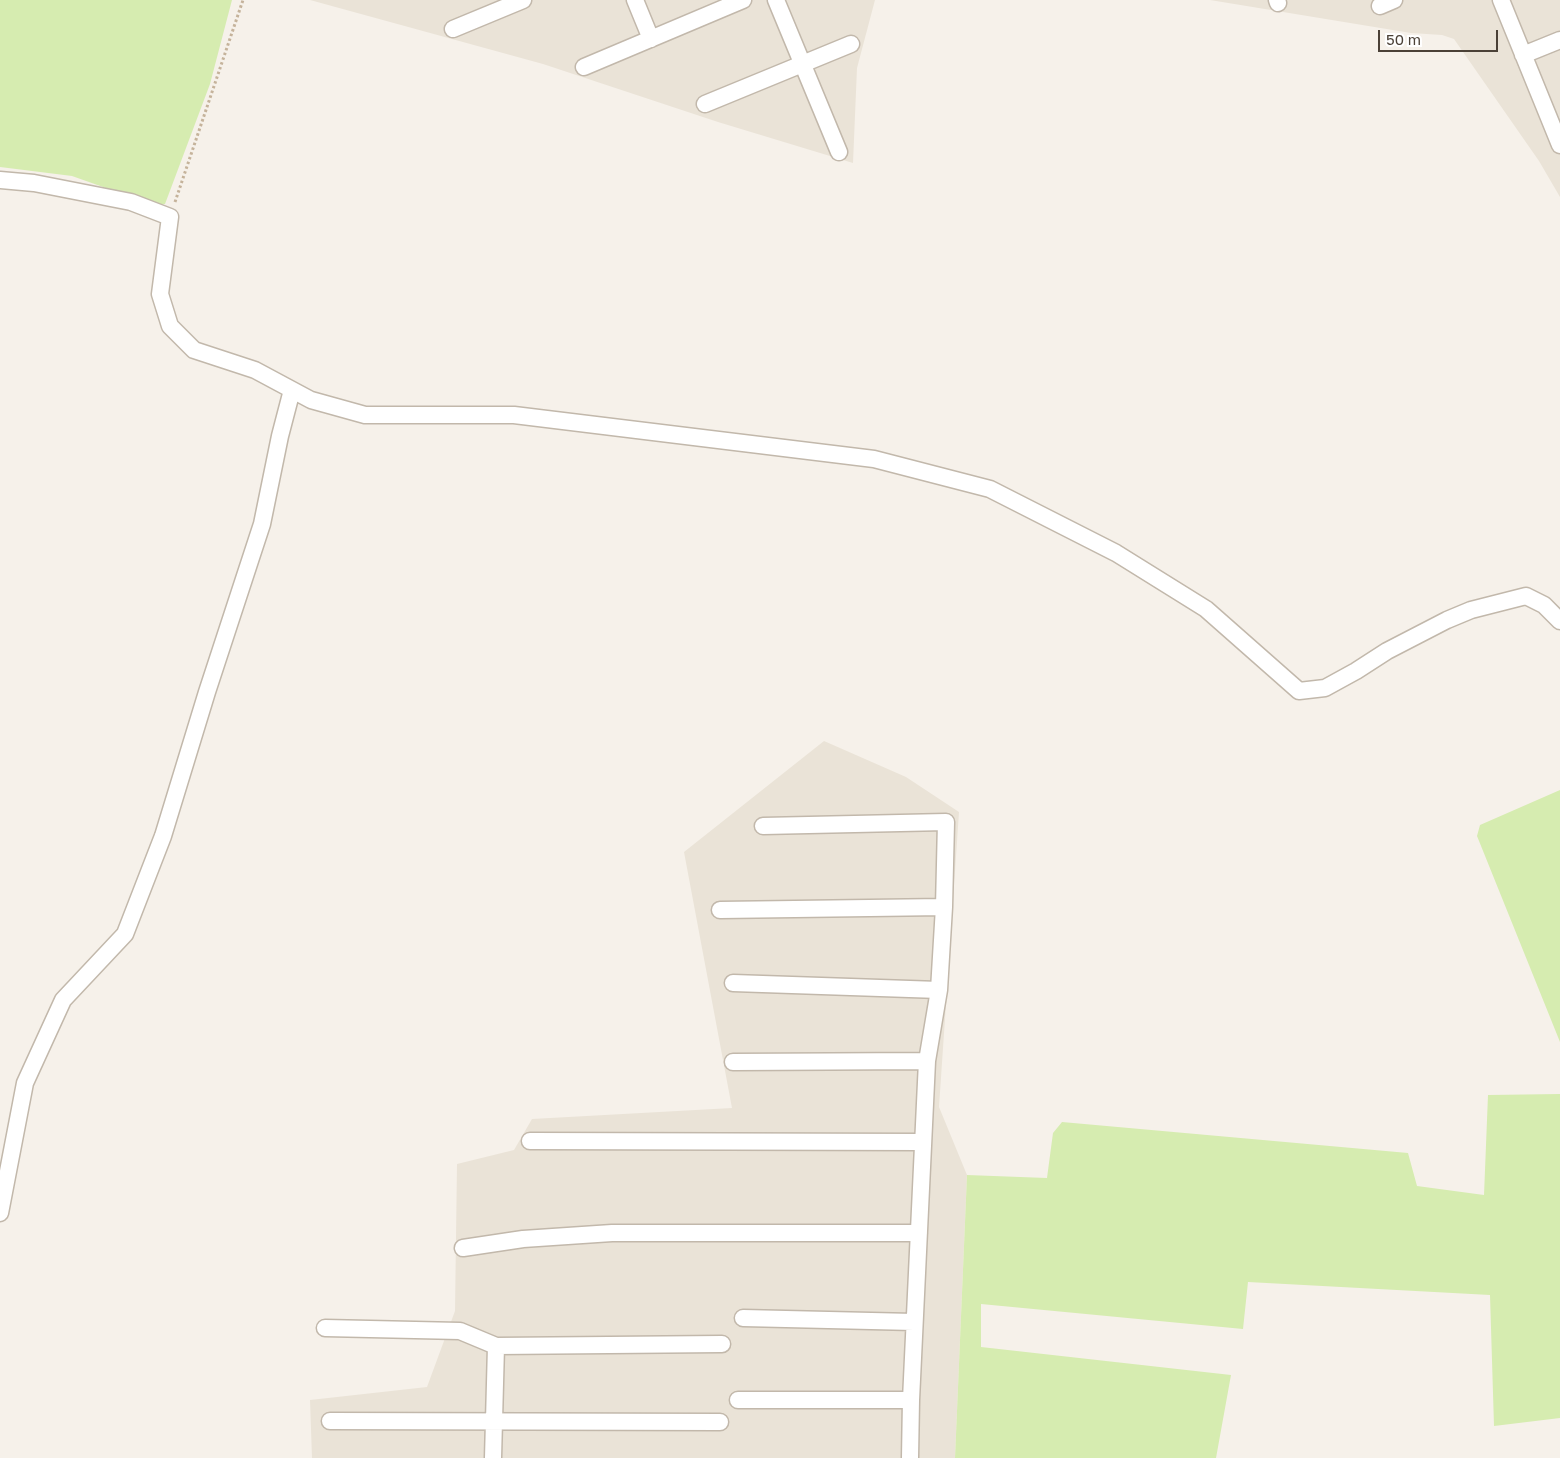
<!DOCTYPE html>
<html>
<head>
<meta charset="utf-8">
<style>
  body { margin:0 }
  #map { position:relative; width:1560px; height:1458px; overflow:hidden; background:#f6f1ea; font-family:"Golos Text",sans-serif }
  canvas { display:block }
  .scale { position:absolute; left:1378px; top:30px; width:120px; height:22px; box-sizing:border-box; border:2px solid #4b4137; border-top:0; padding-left:6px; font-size:15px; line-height:18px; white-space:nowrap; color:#4b4137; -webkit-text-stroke:4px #fff; paint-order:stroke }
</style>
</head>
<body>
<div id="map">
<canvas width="1560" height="1458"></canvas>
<div class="scale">50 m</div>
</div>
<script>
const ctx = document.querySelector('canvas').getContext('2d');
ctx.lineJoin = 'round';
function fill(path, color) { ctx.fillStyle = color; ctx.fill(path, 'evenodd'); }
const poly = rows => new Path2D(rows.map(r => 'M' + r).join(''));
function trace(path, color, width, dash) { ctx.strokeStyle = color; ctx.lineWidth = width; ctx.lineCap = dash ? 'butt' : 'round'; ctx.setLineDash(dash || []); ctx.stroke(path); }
fill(poly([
  [310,0,875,0,857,68,853,163,718,122,543,64],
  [1210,0,1560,0,1560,197,1539,161,1454,39,1442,35,1411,33],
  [824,741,906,777,959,812,939,1107,967,1175,955,1458,312,1458,310,1400,427,1387,455,1311,457,1164,514,1150,532,1119,732,1108,684,852]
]), '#eae3d7');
fill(poly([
  [0,0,232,0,210,84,165,204,154,205,72,176,0,167],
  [1560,790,1560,1042,1477,836,1480,825],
  [1560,1094,1560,1418,1494,1426,1490,1295,1248,1282,1243,1329,981,1304,981,1347,1231,1375,1216,1458,955,1458,967,1175,1047,1178,1053,1133,1062,1122,1408,1153,1417,1186,1484,1195,1488,1095]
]), '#d6ecb0');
const minor = poly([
  [635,0,651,39],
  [776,0,839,152],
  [1277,0,1278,3],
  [1501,0,1560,145],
  [1380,6,1394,0],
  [453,29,523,0],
  [1523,55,1560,40],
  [584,67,743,0],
  [705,104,851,44],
  [0,180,34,183,131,202,170,217,160,294,170,326,194,350,255,370,311,400,365,415,514,415,874,459,990,489,1116,553,1206,609,1299,691,1325,688,1356,671,1387,651,1447,620,1471,610,1526,596,1544,605,1560,621],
  [763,826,946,822,944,907,939,990,927,1061,911,1400,910,1458],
  [720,910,944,907],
  [733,983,939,990],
  [733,1062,927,1061],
  [530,1141,923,1142],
  [0,1213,25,1083,63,1000,125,934,163,836,207,692,262,524,280,436,292,390],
  [463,1248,523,1239,612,1233,919,1233],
  [743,1318,914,1322],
  [325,1328,460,1331,496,1346,722,1344],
  [738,1400,911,1400],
  [330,1421,720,1422],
  [493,1458,496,1346]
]);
trace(minor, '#c2b8ab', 19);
trace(poly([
  [175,202,243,0]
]), '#c5b39b', 3, [2.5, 2.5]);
trace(minor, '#fff', 16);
</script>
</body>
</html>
